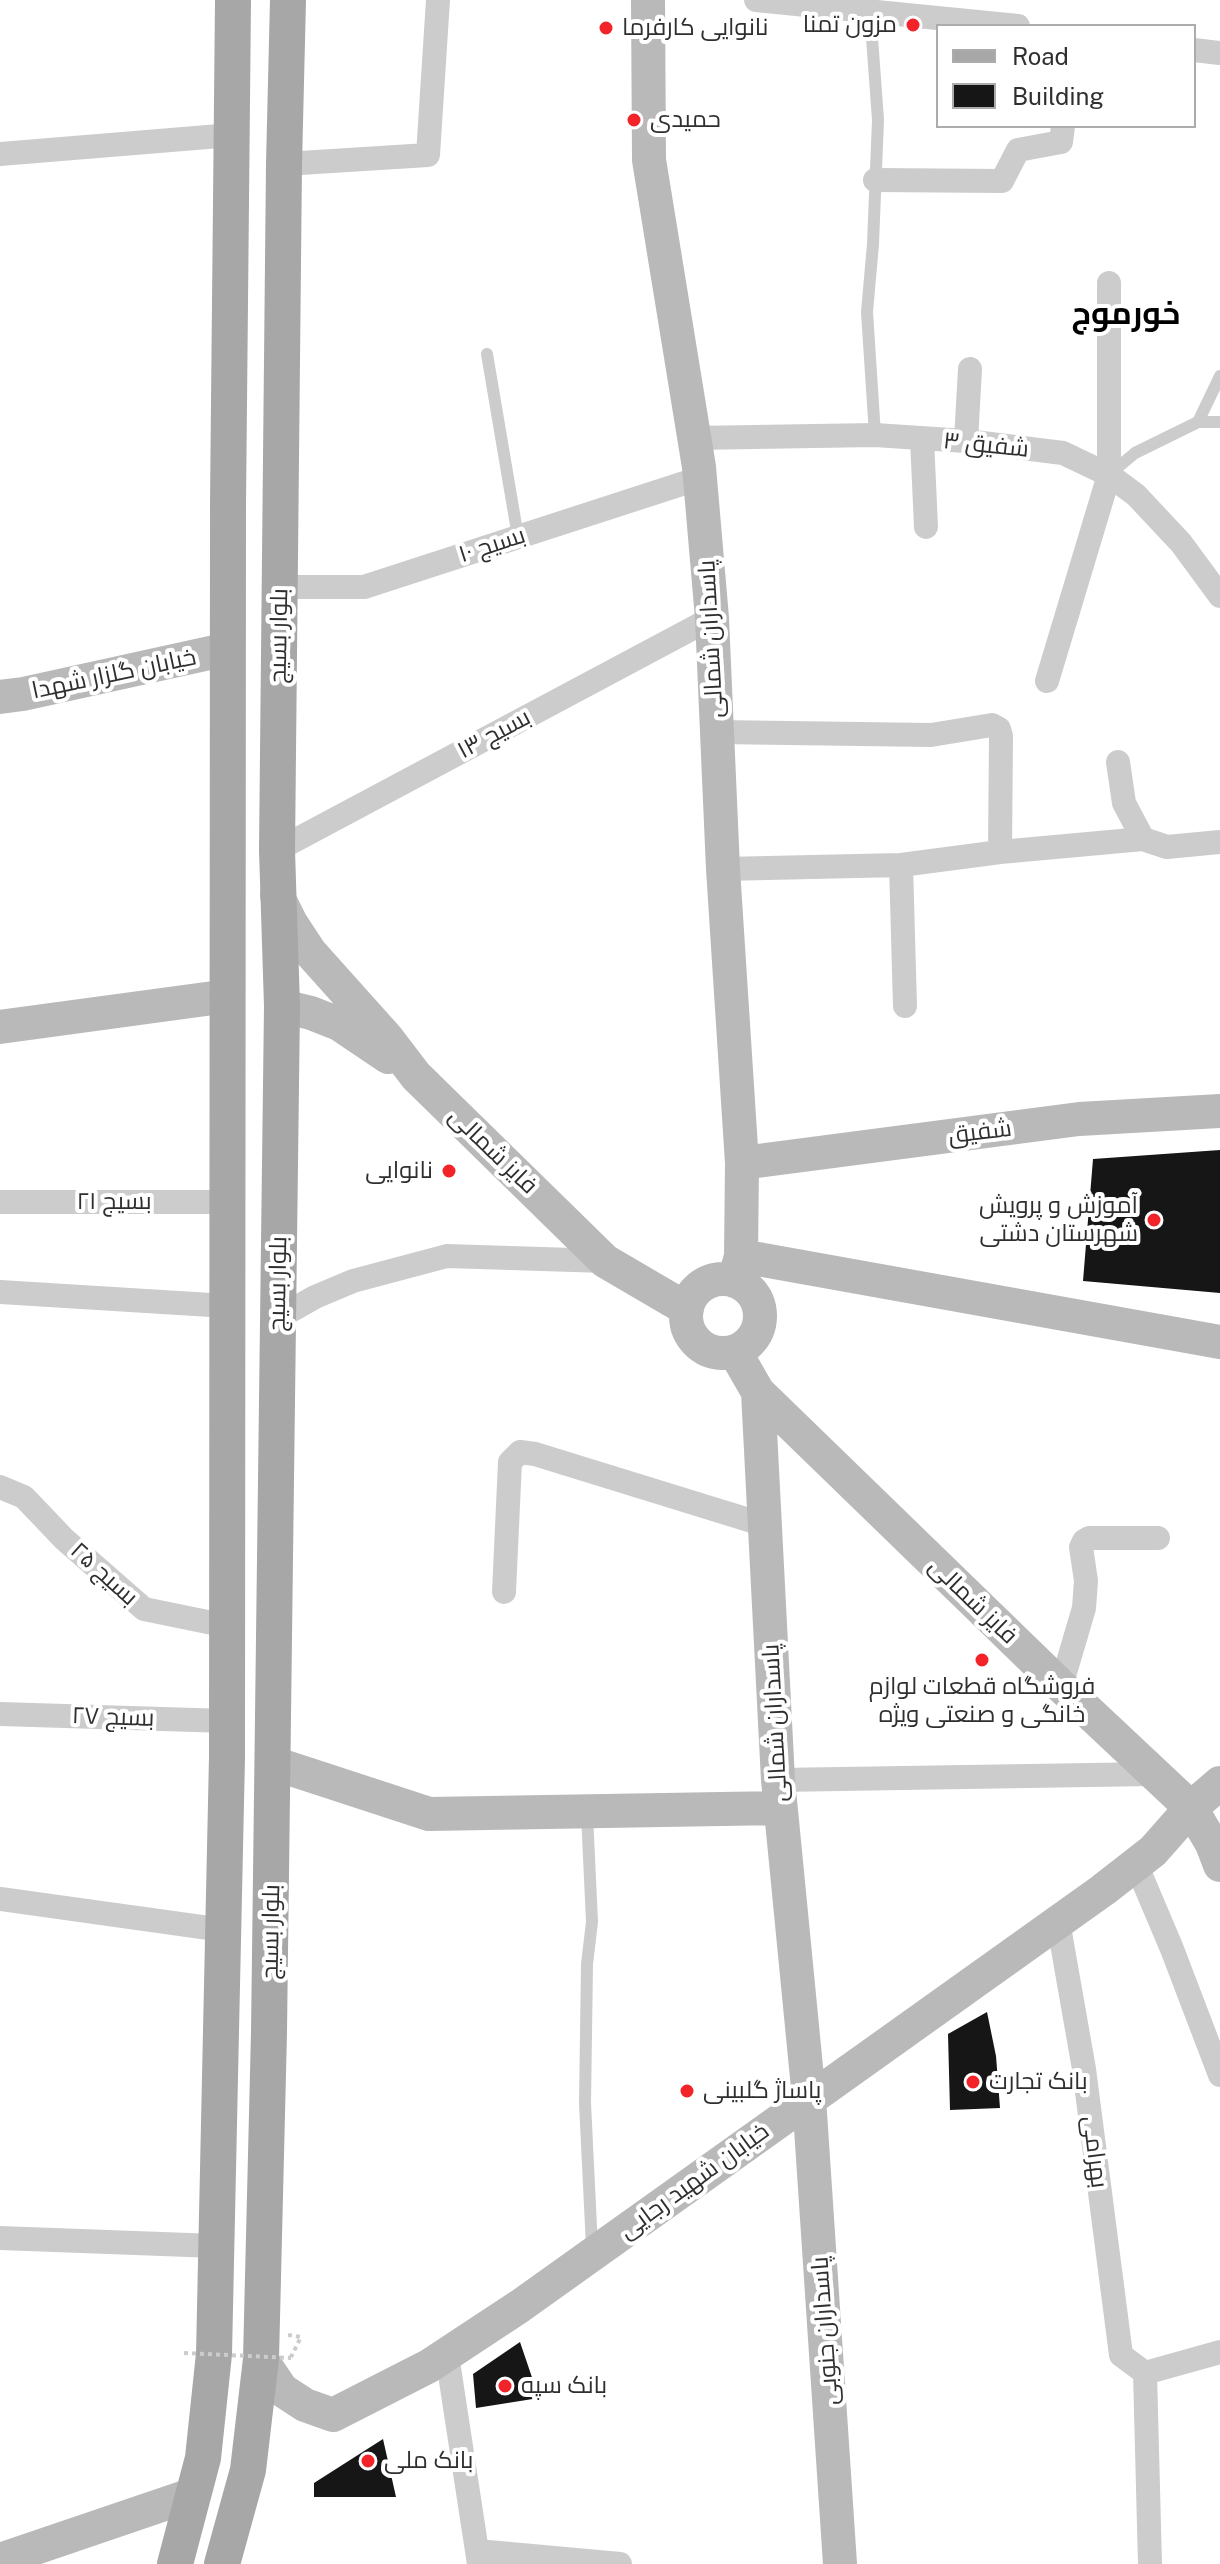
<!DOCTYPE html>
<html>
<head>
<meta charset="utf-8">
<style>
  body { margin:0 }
  #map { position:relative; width:1220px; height:2564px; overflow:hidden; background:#fff; font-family:"Public Sans",sans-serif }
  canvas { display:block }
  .legend { position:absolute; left:936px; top:24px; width:260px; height:104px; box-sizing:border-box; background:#fff; border:2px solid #acacac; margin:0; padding:10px 14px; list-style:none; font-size:24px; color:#2f2f2f }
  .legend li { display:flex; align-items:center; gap:16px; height:40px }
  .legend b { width:40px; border:2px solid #acacac }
</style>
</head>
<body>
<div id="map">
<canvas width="1220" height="2564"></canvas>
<ul class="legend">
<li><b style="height:10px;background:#a7a7a7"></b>Road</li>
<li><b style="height:22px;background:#161616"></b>Building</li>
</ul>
</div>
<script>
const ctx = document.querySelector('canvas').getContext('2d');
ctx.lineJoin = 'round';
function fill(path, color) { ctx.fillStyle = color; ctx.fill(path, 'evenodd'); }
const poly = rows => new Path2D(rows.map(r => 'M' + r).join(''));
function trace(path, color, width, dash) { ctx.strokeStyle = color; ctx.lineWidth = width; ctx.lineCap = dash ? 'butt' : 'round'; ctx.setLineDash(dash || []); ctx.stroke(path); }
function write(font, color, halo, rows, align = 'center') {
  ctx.font = font + ' "Public Sans",Cairo,sans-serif'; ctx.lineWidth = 8; ctx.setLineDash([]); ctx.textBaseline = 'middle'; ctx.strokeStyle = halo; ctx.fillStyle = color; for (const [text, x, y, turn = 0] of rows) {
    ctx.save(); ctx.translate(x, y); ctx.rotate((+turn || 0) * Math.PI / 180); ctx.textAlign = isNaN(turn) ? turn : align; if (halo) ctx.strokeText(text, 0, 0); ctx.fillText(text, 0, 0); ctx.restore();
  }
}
fill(poly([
  [1220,1150,1220,1293,1083,1281,1093,1159],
  [987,2012,996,2056,1000,2108,950,2110,948,2034],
  [520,2342,539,2398,476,2408,473,2374],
  [383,2439,396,2497,314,2497,314,2483]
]), '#161616');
trace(poly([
  [288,2335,301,2337,291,2357]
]), '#ccc', 4, [4, 4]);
trace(poly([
  [870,10,878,120,873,244,867,312,875,435],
  [487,354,518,537],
  [1198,422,1220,422],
  [1111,473,1135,453,1198,422,1220,376],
  [587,1814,592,1922,587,1964,585,2103,592,2247]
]), '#ccc', 12);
trace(poly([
  [756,0,1018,26],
  [1194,50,1220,53],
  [0,154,232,135],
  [284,164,428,155,438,0],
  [875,180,1002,181,1018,150,1061,142,1063,126],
  [693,438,875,435,966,441,1063,453,1109,475,1136,495,1181,543,1220,596],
  [922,439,926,527],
  [966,441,970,369],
  [280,587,364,587,700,478],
  [1047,681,1109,475,1109,283],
  [717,732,931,735,992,725,999,729,1001,736,1000,852],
  [1118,762,1124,803,1143,839],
  [277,850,712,618],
  [901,865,905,1006],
  [723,869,901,865,1000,852,1143,839,1167,847,1220,842],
  [0,1202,227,1202],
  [0,1292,227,1306],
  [278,1318,315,1297,353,1281,447,1256,605,1261],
  [0,1487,24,1497,64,1539,144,1609,227,1626],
  [504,1592,510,1462,520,1452,535,1454,765,1525],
  [1061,1686,1084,1608,1086,1581,1081,1547,1084,1541,1089,1538,1158,1538],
  [0,1714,227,1721],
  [778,1780,1153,1774],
  [1136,1864,1172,1949,1220,2075],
  [0,1899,223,1930],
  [1058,1921,1084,2069,1121,2355,1145,2373],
  [0,2238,216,2246],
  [447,2355,479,2564],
  [477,2551,620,2564],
  [1150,2564,1145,2373,1220,2352]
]), '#ccc', 24);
trace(poly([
  [648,0,649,160,699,467,712,618,723,869,742,1163,741,1256,734,1281],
  [0,697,23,694,228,649],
  [277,895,291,923,310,952,387,1038,416,1076,605,1261,687,1309],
  [282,1006,311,1013,339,1024,388,1057],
  [0,1027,228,996],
  [742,1163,1079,1119,1220,1111],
  [741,1256,1220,1342],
  '686 1316a37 37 0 1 1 74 0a37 37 0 1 1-74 0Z',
  [735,1352,758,1392,778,1780,809,2098,840,2564],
  [758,1392,1061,1686,1191,1808,1212,1844,1220,1865],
  [273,1763,429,1814,780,1808],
  [261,2359,282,2390,305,2405,333,2415,429,2366,520,2306,1103,1890,1153,1851,1191,1808,1220,1783],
  [0,2560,194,2494]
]), '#b9b9b9', 34);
trace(poly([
  [175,2564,203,2458,214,2354,221,2031,227,1757,228,504,233,0],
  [222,2564,248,2470,261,2359,269,2032,282,1006,277,850,284,164,288,0]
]), '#a7a7a7', 36);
trace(poly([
  [184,2353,291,2358]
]), '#ccc', 4, [4, 4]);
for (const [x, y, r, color] of [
  [913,25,8,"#f32429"],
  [606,28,8,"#f32429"],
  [634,120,8,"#f32429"],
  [449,1171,8,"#f32429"],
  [1154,1220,8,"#f32429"],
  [982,1660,8,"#f32429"],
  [973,2082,8,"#f32429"],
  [687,2091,8,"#f32429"],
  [505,2386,8,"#f32429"],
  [368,2461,8,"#f32429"]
]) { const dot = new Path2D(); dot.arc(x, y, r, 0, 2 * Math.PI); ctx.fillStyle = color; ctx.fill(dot); trace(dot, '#fff', 3); }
write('24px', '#2f2f2f', '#fff', [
  ["مزون تمنا",897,25,"right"],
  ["نانوایی کارفرما",622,28],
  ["حمیدی",650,120],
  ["نانوایی",433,1171,"right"],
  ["آموزش و پرویش",1138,1206,"right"],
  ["شهرستان دشتی",1138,1234,"right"],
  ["فروشگاه قطعات لوازم",982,1687,"center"],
  ["خانگی و صنعتی ویژه",982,1715,"center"],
  ["بانک تجارت",989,2082],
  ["پاساژ گلبینی",703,2091],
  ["بانک سپه",521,2386],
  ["بانک ملی",384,2461]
], 'left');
write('24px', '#2f2f2f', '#fff', [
  ["شفیق ۳",986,445,6],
  ["بسیج ۱۰",492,545,-18],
  ["بلوار بسیج",279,636,-89],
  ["پاسداران شمالی",711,639,-93],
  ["خیابان گلزار شهدا",114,674,-12],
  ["بسیج ۱۳",494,734,-28],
  ["شفیق",980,1132,-7],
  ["فایز شمالی",493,1151,44],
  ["بسیج ۲۱",114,1202],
  ["بلوار بسیج",278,1284,-89],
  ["بسیج ۲۵",104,1574,42],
  ["فایز شمالی",973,1601,44],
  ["بسیج ۲۷",113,1717,2],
  ["پاسداران شمالی",775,1723,-93],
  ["بلوار بسیج",271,1932,-89],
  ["بهرامی",1095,2152,83],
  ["خیابان شهید رجایی",694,2181,-36],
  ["پاسداران جنوبی",825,2331,-94]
]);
write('bold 32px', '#000', '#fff', [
  ["خورموج",1126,314]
]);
</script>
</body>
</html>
